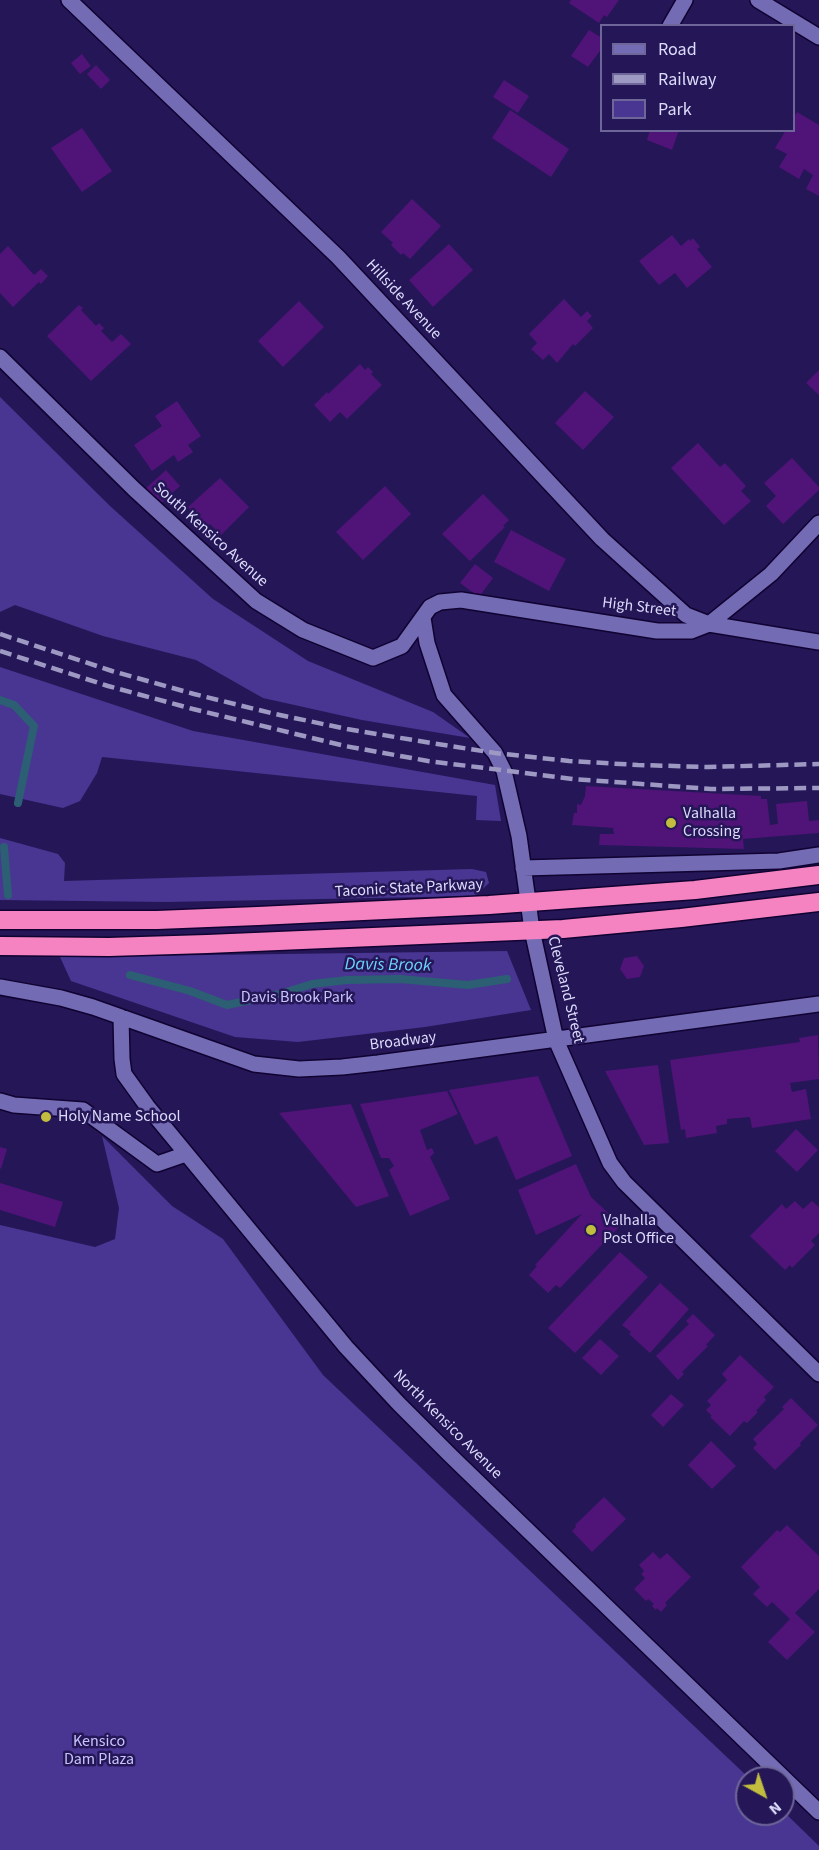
<!DOCTYPE html>
<html>
<head>
<meta charset="utf-8">
<style>
  body { margin:0 }
  #map { position:relative; width:819px; height:1850px; overflow:hidden; background:#251757; font-family:"Source Sans 3",sans-serif }
  canvas { display:block }
  .legend { position:absolute; left:600px; top:24px; width:195px; height:108px; box-sizing:border-box; background:#251757; border:2px solid #6e6599; margin:0; padding:8px 10px; list-style:none; font-size:18px; color:#dcdbfb }
  .legend li { display:flex; align-items:center; gap:12px; height:30px }
  .legend b { width:30px; border:2px solid #6e6599 }
  .north { position:absolute; left:735px; top:1766px; width:60px; height:60px; box-sizing:border-box; background:#251757; border:2px solid #6e6599; border-radius:50%; rotate:140deg; font-size:16px; font-weight:700; line-height:24px; text-align:center; color:#dcdbfb }
  .north::after { content:''; display:block; margin:auto; width:21px; height:27px; background:#c2bd3f; clip-path:polygon(50% 0,100% 100%,50% 72%,0 100%) }
</style>
</head>
<body>
<div id="map">
<canvas width="819" height="1850"></canvas>
<ul class="legend">
<li><b style="height:8px;background:#736bb3"></b>Road</li>
<li><b style="height:8px;background:#9e99c3"></b>Railway</li>
<li><b style="height:16px;background:#483692"></b>Park</li>
</ul>
<div class="north">N</div>
</div>
<script>
const ctx = document.querySelector('canvas').getContext('2d');
ctx.lineJoin = 'round';
function fill(path, color) { ctx.fillStyle = color; ctx.fill(path, 'evenodd'); }
const poly = rows => new Path2D(rows.map(r => 'M' + r).join(''));
function trace(path, color, width, dash) { ctx.strokeStyle = color; ctx.lineWidth = width; ctx.lineCap = dash ? 'butt' : 'round'; ctx.setLineDash(dash || []); ctx.stroke(path); }
function write(font, color, halo, rows, align = 'center') {
  ctx.font = font + ' "Source Sans 3",sans-serif'; ctx.lineWidth = 5; ctx.setLineDash([]); ctx.textBaseline = 'middle'; ctx.strokeStyle = halo; ctx.fillStyle = color; for (const [text, x, y, turn = 0] of rows) {
    ctx.save(); ctx.translate(x, y); ctx.rotate((+turn || 0) * Math.PI / 180); ctx.textAlign = isNaN(turn) ? turn : align; if (halo) ctx.strokeText(text, 0, 0); ctx.fillText(text, 0, 0); ctx.restore();
  }
}
fill(poly([
  [0,397,110,506,213,599,308,661,433,712,470,738,362,720,263,698,196,660,103,636,15,605,0,612],
  [0,667,193,731,495,785,501,821,476,820,477,796,102,757,97,773,80,801,63,808,0,794],
  [0,838,58,854,65,863,64,881,472,869,486,872,489,883,475,896,166,902,0,900],
  [507,951,531,1010,425,1027,298,1042,235,1037,71,981,60,957],
  [102,1136,172,1206,223,1239,323,1375,749,1778,747,1778,747,1814,783,1814,783,1811,819,1846,819,1850,0,1850,0,1225,95,1247,115,1239,119,1208]
]), '#483692');
trace(poly([
  [0,700,14,705,34,726,18,803],
  [4,847,8,895],
  [130,975,190,991,227,1005,280,994,312,984,347,980,400,979,468,985,507,979]
]), '#2c5f73', 8);
fill(poly([
  [571,0,619,0,607,17,604,15,599,23,569,3],
  [589,30,602,38,602,48,588,67,571,56],
  [82,54,91,66,80,74,71,63],
  [96,65,110,80,101,89,87,74],
  [504,80,529,96,518,113,493,97],
  [510,110,569,149,551,177,492,138],
  [797,112,819,125,819,196,806,189,813,175,804,169,799,179,779,167,787,154,775,148,786,130,794,130,794,117],
  [82,128,112,171,82,192,51,148],
  [650,130,679,130,672,150,647,140],
  [412,199,441,226,410,259,403,253,401,255,391,245,393,243,381,232],
  [672,235,681,246,689,239,690,241,693,238,700,247,697,249,712,267,687,288,675,273,659,285,639,261],
  [449,244,473,270,433,307,409,280],
  [8,246,34,275,41,269,48,276,41,284,39,282,13,307,0,293,0,254],
  [564,299,581,317,587,311,592,316,587,321,593,328,575,346,573,344,557,363,549,354,543,360,531,349,537,343,529,334],
  [299,301,324,327,283,367,258,341],
  [79,305,83,308,81,310,96,326,99,323,104,328,101,331,112,342,121,334,131,344,91,381,47,336],
  [360,364,365,370,368,367,373,372,371,374,382,385,347,419,340,412,330,422,314,405,327,392,328,394],
  [819,370,819,395,806,383],
  [585,391,614,417,583,450,555,423],
  [177,401,201,436,188,445,193,452,178,462,174,455,152,471,134,445,162,426,155,416],
  [698,443,720,467,725,463,746,486,741,491,751,501,724,525,671,468],
  [792,458,819,487,819,490,783,524,766,506,776,496,764,483],
  [166,470,180,486,159,505,145,489],
  [220,478,249,507,221,535,210,524,207,527,188,507],
  [385,486,411,514,363,560,336,532],
  [483,494,509,520,503,526,505,527,470,561,442,534],
  [511,530,566,559,549,591,494,562],
  [475,564,493,578,479,597,460,583],
  [586,786,761,796,761,799,767,799,770,825,778,824,776,804,807,801,809,821,819,820,819,833,743,839,744,849,599,845,600,834,614,834,613,828,572,825,574,813,577,813,577,804,581,805,585,796],
  [637,956,644,966,640,977,627,979,620,969,624,958],
  [818,1035,819,1079,790,1083,792,1092,806,1089,811,1119,752,1128,750,1117,727,1119,727,1124,716,1126,717,1133,686,1138,685,1129,681,1130,670,1060,800,1042,799,1038],
  [658,1065,669,1143,644,1145,605,1071],
  [538,1076,572,1156,516,1180,497,1136,475,1145,449,1090],
  [447,1091,458,1114,420,1130,427,1150,432,1148,434,1153,430,1157,450,1199,410,1216,389,1170,394,1166,389,1158,381,1158,360,1104],
  [351,1104,389,1196,356,1207,279,1113],
  [796,1129,818,1150,797,1172,775,1151],
  [0,1147,7,1149,1,1169,0,1168],
  [576,1164,591,1197,621,1225,560,1288,556,1285,548,1293,529,1275,537,1266,535,1265,582,1214,536,1235,518,1190],
  [0,1183,63,1202,55,1227,0,1210],
  [795,1201,803,1209,812,1201,819,1207,819,1233,811,1241,815,1245,792,1268,790,1265,785,1270,750,1236,782,1204,786,1209],
  [620,1252,648,1277,575,1353,548,1328],
  [660,1283,689,1309,650,1353,629,1334,631,1332,622,1325],
  [693,1314,715,1335,706,1345,708,1346,682,1372,684,1374,678,1380,656,1356,689,1324,686,1321],
  [600,1339,619,1356,601,1375,582,1358],
  [740,1355,774,1387,764,1397,766,1400,756,1411,758,1412,747,1423,744,1421,730,1436,710,1417,712,1416,706,1410,711,1405,707,1401,727,1380,722,1374],
  [671,1394,684,1405,663,1427,651,1415],
  [791,1398,818,1425,800,1443,801,1445,775,1470,753,1448,757,1444,753,1439,784,1409,782,1407],
  [711,1441,736,1466,712,1489,688,1465],
  [604,1497,626,1519,592,1552,572,1531,576,1527,575,1525],
  [787,1525,819,1556,819,1589,795,1613,815,1632,787,1660,768,1642,790,1619,772,1602,767,1607,753,1594,760,1587,741,1567,777,1530,780,1532],
  [653,1552,660,1559,667,1553,691,1577,665,1603,667,1605,661,1612,657,1608,656,1610,652,1606,654,1604,648,1599,646,1601,634,1589,645,1578,641,1574,644,1571,639,1565]
]), '#501378');
const minor = poly([
  [69,0,338,257,602,539,686,615,709,624,819,642],
  [758,0,819,37],
  [670,26,685,0],
  [0,357,134,489,256,601,303,630,373,658,402,646,430,607,440,602,461,600,657,631,691,631,709,624,771,574,819,523],
  [423,618,427,643,444,695,495,753,504,771,519,836,532,930,556,1040,610,1163,624,1182,819,1374],
  [523,868,779,861,819,855],
  [0,987,61,998,93,1007,254,1064,299,1069,342,1067,378,1063,819,1004],
  [121,1017,122,1059,124,1074,147,1106,346,1347,399,1404,451,1456,819,1812],
  [0,1101,14,1105,83,1110,157,1164,186,1154]
]);
const highway = poly([
  [0,920,157,920,258,916,489,905,695,890,819,875],
  [0,946,109,947,207,944,563,929,681,918,819,902]
]);
trace(minor, '#100231', 18);
trace(highway, '#100231', 21);
trace(minor, '#736bb3', 15);
trace(highway, '#f583c2', 18);
trace(poly([
  [0,634,112,671,194,694,275,714,347,729,431,743,495,753,569,761,638,765,708,767,819,764],
  [0,651,108,686,193,709,345,746,428,761,573,779,711,789,819,788]
]), '#9e99c3', 4.5, [12, 6]);
for (const [x, y, r, color] of [
  [671,823,6,"#c2bd3f"],
  [46,1117,6,"#c2bd3f"],
  [591,1230,6,"#c2bd3f"]
]) { const dot = new Path2D(); dot.arc(x, y, r, 0, 2 * Math.PI); ctx.fillStyle = color; ctx.fill(dot); trace(dot, '#251757', 2); }
write('16px', '#dcdbfb', '#251757', [
  ["Hillside Avenue",403,300,47],
  ["South Kensico Avenue",210,535,42],
  ["High Street",639,608,7],
  ["Taconic State Parkway",409,889,-3],
  ["Cleveland Street",565,990,76],
  ["Broadway",403,1042,-7],
  ["North Kensico Avenue",447,1425,45]
]);
write('16px', '#dcdbfb', '#251757', [
  ["Valhalla",683,814],
  ["Crossing",683,832],
  ["Holy Name School",58,1117],
  ["Valhalla",603,1221],
  ["Post Office",603,1239]
], 'left');
write('16px', '#c8c5fb', '#251757', [
  ["Davis Brook Park",297,998],
  ["Kensico",99,1742],
  ["Dam Plaza",99,1760]
]);
write('italic 18px', '#6bd3fd', '#251757', [
  ["Davis Brook",388,966,1]
]);
</script>
</body>
</html>
